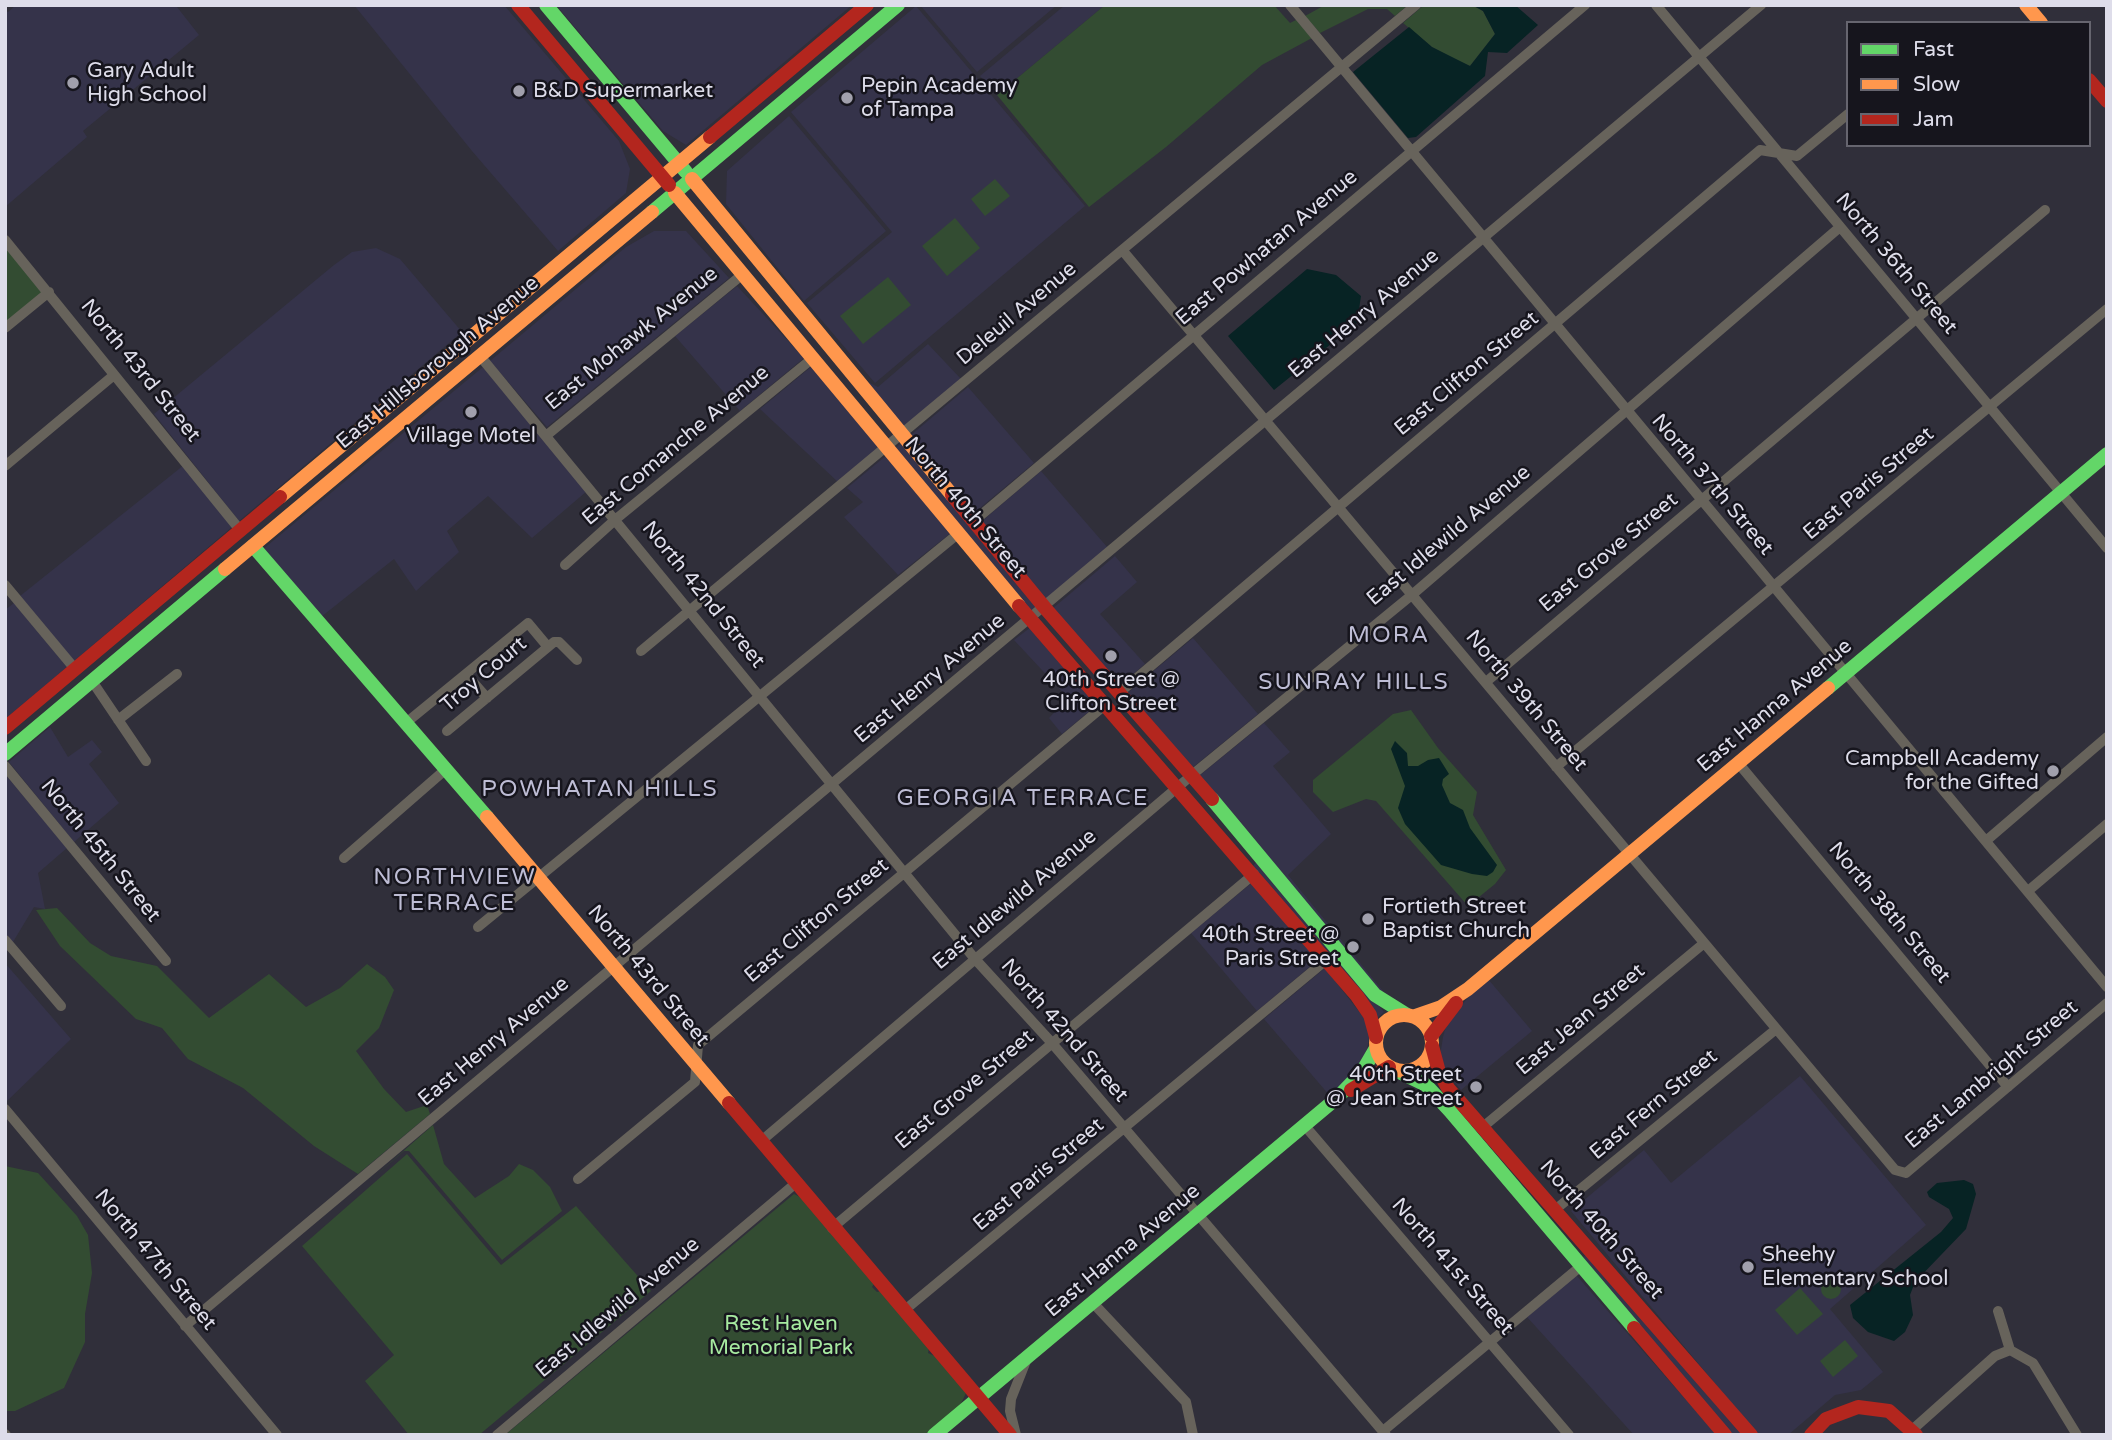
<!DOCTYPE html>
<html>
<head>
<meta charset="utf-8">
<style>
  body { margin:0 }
  #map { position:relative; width:2112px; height:1440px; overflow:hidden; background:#302f3a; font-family:"Varela Round",sans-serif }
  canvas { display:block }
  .frame { position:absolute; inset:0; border:7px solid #deddea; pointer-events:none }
  .legend { position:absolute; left:1846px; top:21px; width:245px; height:126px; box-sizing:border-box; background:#16151d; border:2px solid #66656f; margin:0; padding:9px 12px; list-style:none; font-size:21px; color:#deddea }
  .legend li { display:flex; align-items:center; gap:14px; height:35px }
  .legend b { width:35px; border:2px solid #66656f }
</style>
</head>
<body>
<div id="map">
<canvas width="2112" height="1440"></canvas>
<div class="frame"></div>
<ul class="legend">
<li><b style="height:9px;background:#63d668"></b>Fast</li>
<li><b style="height:9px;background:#ff974d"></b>Slow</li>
<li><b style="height:9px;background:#b3261e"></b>Jam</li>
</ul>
</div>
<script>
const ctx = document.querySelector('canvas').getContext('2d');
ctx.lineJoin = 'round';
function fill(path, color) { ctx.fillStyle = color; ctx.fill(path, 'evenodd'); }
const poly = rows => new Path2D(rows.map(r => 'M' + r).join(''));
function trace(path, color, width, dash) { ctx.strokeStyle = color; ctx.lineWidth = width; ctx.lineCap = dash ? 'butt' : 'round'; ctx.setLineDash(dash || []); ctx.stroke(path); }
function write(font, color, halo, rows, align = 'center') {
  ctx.font = font + ' "Varela Round",sans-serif'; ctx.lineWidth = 5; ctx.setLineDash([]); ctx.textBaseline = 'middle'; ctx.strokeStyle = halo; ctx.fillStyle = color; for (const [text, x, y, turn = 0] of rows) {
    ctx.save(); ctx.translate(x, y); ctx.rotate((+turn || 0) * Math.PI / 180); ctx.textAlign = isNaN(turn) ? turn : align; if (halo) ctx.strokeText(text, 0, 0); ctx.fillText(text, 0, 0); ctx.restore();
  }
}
fill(poly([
  [16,5,179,5,177,7,199,35,83,131,87,137,5,207,5,10,8,12],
  [354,5,504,5,619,141,630,169,626,193,558,251,472,151],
  [556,5,852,5,686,145,663,131],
  [920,5,1057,5,977,72],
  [1065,5,1105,5,997,95,980,76],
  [916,6,1085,206,875,383,807,303,892,232,791,112],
  [789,116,886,231,804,301,726,204,727,171],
  [654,231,686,231,729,278,547,427,490,361,626,247],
  [376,248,400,259,462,332,239,521,154,414,334,265,352,252],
  [737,286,804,358,740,411,675,336],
  [928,344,961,379,903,428,868,382,878,387],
  [812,366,880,447,838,482,760,409],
  [483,367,587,491,532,538,488,496,447,531,459,552,416,591,394,559,321,617,262,550],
  [968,387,1034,463,974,513,910,436],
  [902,442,1038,607,1031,612,895,449],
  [887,455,952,532,898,575,844,517,863,502,847,488],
  [184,465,232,527,74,661,20,596],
  [1041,471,1108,548,1045,601,981,522],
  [1115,556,1137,582,1100,614,1145,664,1119,686,1052,609],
  [14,603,67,667,5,719,5,610],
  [1031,627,1098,704,1062,734,1049,718,1068,698,1014,640],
  [1193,638,1258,714,1192,768,1126,694],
  [1264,723,1290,752,1273,766,1331,834,1288,875,1396,1007,1394,1008,1199,776],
  [50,727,68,757,92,740,102,752,89,764,119,803,74,842,9,762],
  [5,774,67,848,38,873,45,909,34,907,13,942,5,933],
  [1258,860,1384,1012,1377,1018,1253,866],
  [1254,881,1318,960,1257,1011,1191,933],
  [5,963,71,1039,5,1103],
  [1325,968,1371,1027,1367,1049,1358,1067,1330,1096,1264,1019],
  [1488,979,1532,1031,1461,1090,1439,1063,1443,1037,1447,1022,1472,993],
  [1800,1076,1926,1225,1830,1309,1883,1372,1861,1390,1835,1395,1788,1435,1758,1435,1571,1211,1644,1150,1671,1183],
  [1587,1254,1744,1435,1730,1435,1577,1262],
  [1576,1275,1717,1435,1634,1435,1527,1317]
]), '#35334a');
fill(poly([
  [1105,5,1274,5,1290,23,1296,20,1312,38,1262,65,1166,147,1089,207,997,95],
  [1325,5,1408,5,1395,16,1387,9,1368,9,1320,33,1305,16],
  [1424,5,1472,5,1483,11,1495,34,1470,66,1454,59,1432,47,1403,23],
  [995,179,1010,196,985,216,971,199],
  [955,218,980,248,947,276,922,246],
  [5,240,49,292,5,328],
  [888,277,911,305,863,344,840,316],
  [1411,710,1438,748,1477,792,1473,815,1506,870,1495,884,1468,906,1376,801,1366,799,1333,812,1313,792,1313,780,1393,714],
  [57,908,90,943,111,956,157,966,209,1018,269,974,306,1007,340,988,367,964,385,977,394,990,379,1028,356,1051,384,1089,406,1112,427,1105,430,1114,358,1174,314,1146,243,1088,188,1059,162,1028,136,1019,60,946,36,910],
  [433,1125,444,1164,475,1198,509,1176,519,1164,533,1170,550,1187,562,1211,502,1260,409,1151,404,1151,367,1183],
  [407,1154,501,1265,576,1206,651,1291,479,1435,409,1435,365,1381,394,1355,302,1246],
  [5,1166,38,1173,77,1216,88,1235,92,1273,85,1314,85,1342,64,1388,15,1411,5,1411],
  [794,1194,802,1198,875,1282,872,1287,877,1292,882,1291,929,1348,928,1353,937,1357,966,1393,960,1406,926,1435,505,1435],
  '1821 1289a10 10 0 1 1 20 0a10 10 0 1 1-20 0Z',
  [1800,1288,1823,1314,1797,1335,1775,1310],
  [1845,1340,1858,1356,1833,1377,1820,1361]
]), '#334c32');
fill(poly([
  [1472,5,1515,5,1538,25,1507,53,1488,52,1485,76,1416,137,1408,138,1353,72,1409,27,1432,47,1470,66,1495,34,1483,11],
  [1307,269,1336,275,1361,296,1357,323,1274,390,1228,336],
  [1395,741,1407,753,1408,766,1418,766,1428,760,1439,758,1449,774,1443,779,1442,785,1450,803,1463,810,1470,828,1497,865,1493,872,1487,876,1472,874,1441,865,1405,824,1398,808,1405,786,1391,749],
  [1964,1180,1973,1184,1976,1194,1966,1229,1915,1282,1910,1295,1913,1315,1905,1332,1894,1341,1868,1332,1853,1318,1850,1305,1941,1232,1953,1218,1949,1209,1929,1197,1927,1192,1937,1183]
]), '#072324');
trace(poly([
  [1290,5,2107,987],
  [1656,5,2107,548],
  [5,240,240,530],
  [1123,251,1895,1170,1906,1173,2107,1003],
  [5,328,49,292],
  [480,356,975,959,1051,1042,1386,1435],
  [547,435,743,274],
  [5,466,114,375],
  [974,521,1585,5],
  [565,565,616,519,813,358],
  [5,585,75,669],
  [641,651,1416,5],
  [466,674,487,698],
  [92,681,146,761],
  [1486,682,2045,210],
  [1119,693,1760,150,1797,156,1848,114],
  [118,720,177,674],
  [407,722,528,623,548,647],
  [447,731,554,642,559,642,577,660],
  [1739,764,2008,1087],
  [5,766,166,961],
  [1556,767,2107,309],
  [1987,840,2107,737],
  [344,858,445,770],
  [2028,891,2107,824],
  [478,927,959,533],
  [5,940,61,1006],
  [5,1109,277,1435],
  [1305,1126,1569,1435],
  [1484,1126,1703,944],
  [760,1142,1192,775,1413,594,1840,227],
  [578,1179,695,1082,698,1045,1105,705],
  [1556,1209,1775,1030],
  [832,1228,1254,874],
  [1094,1304,1186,1402,1193,1435],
  [906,1309,1325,961],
  [1998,1311,2010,1350],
  [185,1326,1761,5],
  [1912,1430,1995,1356,2010,1350,2033,1363,2077,1435],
  [1383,1431,1581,1266],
  [5,1434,6,1435],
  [497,1435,796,1183],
  [1016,1435,1010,1411,1011,1399,1026,1361]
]), '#67635b', 10);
trace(poly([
  [546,5,686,172],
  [652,212,898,5],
  [253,546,487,817],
  [1828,688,2107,454],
  [5,754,225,569],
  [1212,799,1375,995,1407,1015],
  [1397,1071,1426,1085,1450,1111,1634,1328],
  [934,1435,1337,1098,1362,1072,1376,1048]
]), '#63d668', 14);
trace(poly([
  [2026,5,2041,23],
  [692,179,952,495],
  [675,193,1019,606],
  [280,497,710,137],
  [225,569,652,212],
  [487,817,729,1103],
  '1376 1043a28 28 0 1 1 56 0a28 28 0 1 1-56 0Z',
  [1415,1016,1441,1007,1468,989,1828,688]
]), '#ff974d', 14);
trace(poly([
  [518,5,669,185],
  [2089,80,2107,101],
  [710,137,867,5],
  [952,495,1045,608,1212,799],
  [1019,606,1357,996,1370,1015,1376,1037],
  [5,728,280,497],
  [1431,1036,1456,1003],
  [1432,1046,1439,1072,1448,1088,1751,1435],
  [1351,1090,1389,1067],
  [729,1103,1010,1435],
  [1634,1328,1725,1435],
  [1811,1435,1826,1419,1858,1407,1889,1411,1916,1435]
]), '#b3261e', 14);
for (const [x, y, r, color] of [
  [73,83,7,"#a1a0ac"],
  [519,91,7,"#a1a0ac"],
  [847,98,7,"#a1a0ac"],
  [471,412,7,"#a1a0ac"],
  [1111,656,7,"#a1a0ac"],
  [2053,771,7,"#a1a0ac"],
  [1368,919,7,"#a1a0ac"],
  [1353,947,7,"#a1a0ac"],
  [1476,1087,7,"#a1a0ac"],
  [1748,1267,7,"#a1a0ac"]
]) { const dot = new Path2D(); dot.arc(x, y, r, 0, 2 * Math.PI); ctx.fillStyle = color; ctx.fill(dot); trace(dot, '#16151d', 2.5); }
write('21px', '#deddea', '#16151d', [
  ["Gary Adult",87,71],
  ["High School",87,95],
  ["Pepin Academy",861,86],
  ["of Tampa",861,110],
  ["B&D Supermarket",533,91],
  ["Village Motel",471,436,"center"],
  ["40th Street @",1111,680,"center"],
  ["Clifton Street",1111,704,"center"],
  ["Campbell Academy",2039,759,"right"],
  ["for the Gifted",2039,783,"right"],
  ["Fortieth Street",1382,907],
  ["Baptist Church",1382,931],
  ["40th Street @",1339,935,"right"],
  ["Paris Street",1339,959,"right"],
  ["40th Street",1462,1075,"right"],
  ["@ Jean Street",1462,1099,"right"],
  ["Sheehy",1762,1255],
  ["Elementary School",1762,1279]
], 'left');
write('21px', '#deddea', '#16151d', [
  ["East Powhatan Avenue",1267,248,-40],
  ["North 36th Street",1896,264,50],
  ["Deleuil Avenue",1017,314,-40],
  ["East Henry Avenue",1364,314,-40],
  ["East Mohawk Avenue",632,339,-39],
  ["East Hillsborough Avenue",438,363,-40],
  ["North 43rd Street",140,371,51],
  ["East Clifton Street",1467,374,-40],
  ["East Comanche Avenue",676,446,-40],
  ["East Paris Street",1869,484,-40],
  ["North 37th Street",1712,485,50],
  ["North 40th Street",965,508,50],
  ["East Idlewild Avenue",1449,536,-40],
  ["East Grove Street",1609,553,-40],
  ["North 42nd Street",703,595,51],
  ["Troy Court",484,675,-40],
  ["East Henry Avenue",930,679,-40],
  ["North 39th Street",1526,701,50],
  ["East Hanna Avenue",1775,706,-40],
  ["North 45th Street",100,851,51],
  ["East Idlewild Avenue",1015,900,-40],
  ["North 38th Street",1889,913,50],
  ["East Clifton Street",817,921,-40],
  ["North 43rd Street",648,976,50],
  ["East Jean Street",1581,1020,-40],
  ["North 42nd Street",1064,1031,49],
  ["East Henry Avenue",494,1042,-40],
  ["East Lambright Street",1992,1075,-40],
  ["East Grove Street",965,1090,-40],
  ["East Fern Street",1654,1105,-40],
  ["East Paris Street",1039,1175,-40],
  ["North 40th Street",1601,1230,49],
  ["East Hanna Avenue",1123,1251,-40],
  ["North 47th Street",155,1260,50],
  ["North 41st Street",1452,1267,49],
  ["East Idlewild Avenue",618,1308,-40]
]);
write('21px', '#a7eaa0', '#16151d', [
  ["Rest Haven",781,1324],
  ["Memorial Park",781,1348]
]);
ctx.letterSpacing = '2px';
write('23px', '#bebdd5', '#16151d', [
  ["MORA",1389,636],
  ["SUNRAY HILLS",1354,683],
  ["POWHATAN HILLS",600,790],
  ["GEORGIA TERRACE",1023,799],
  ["NORTHVIEW",455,878],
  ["TERRACE",455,904]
]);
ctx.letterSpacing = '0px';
</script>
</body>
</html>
